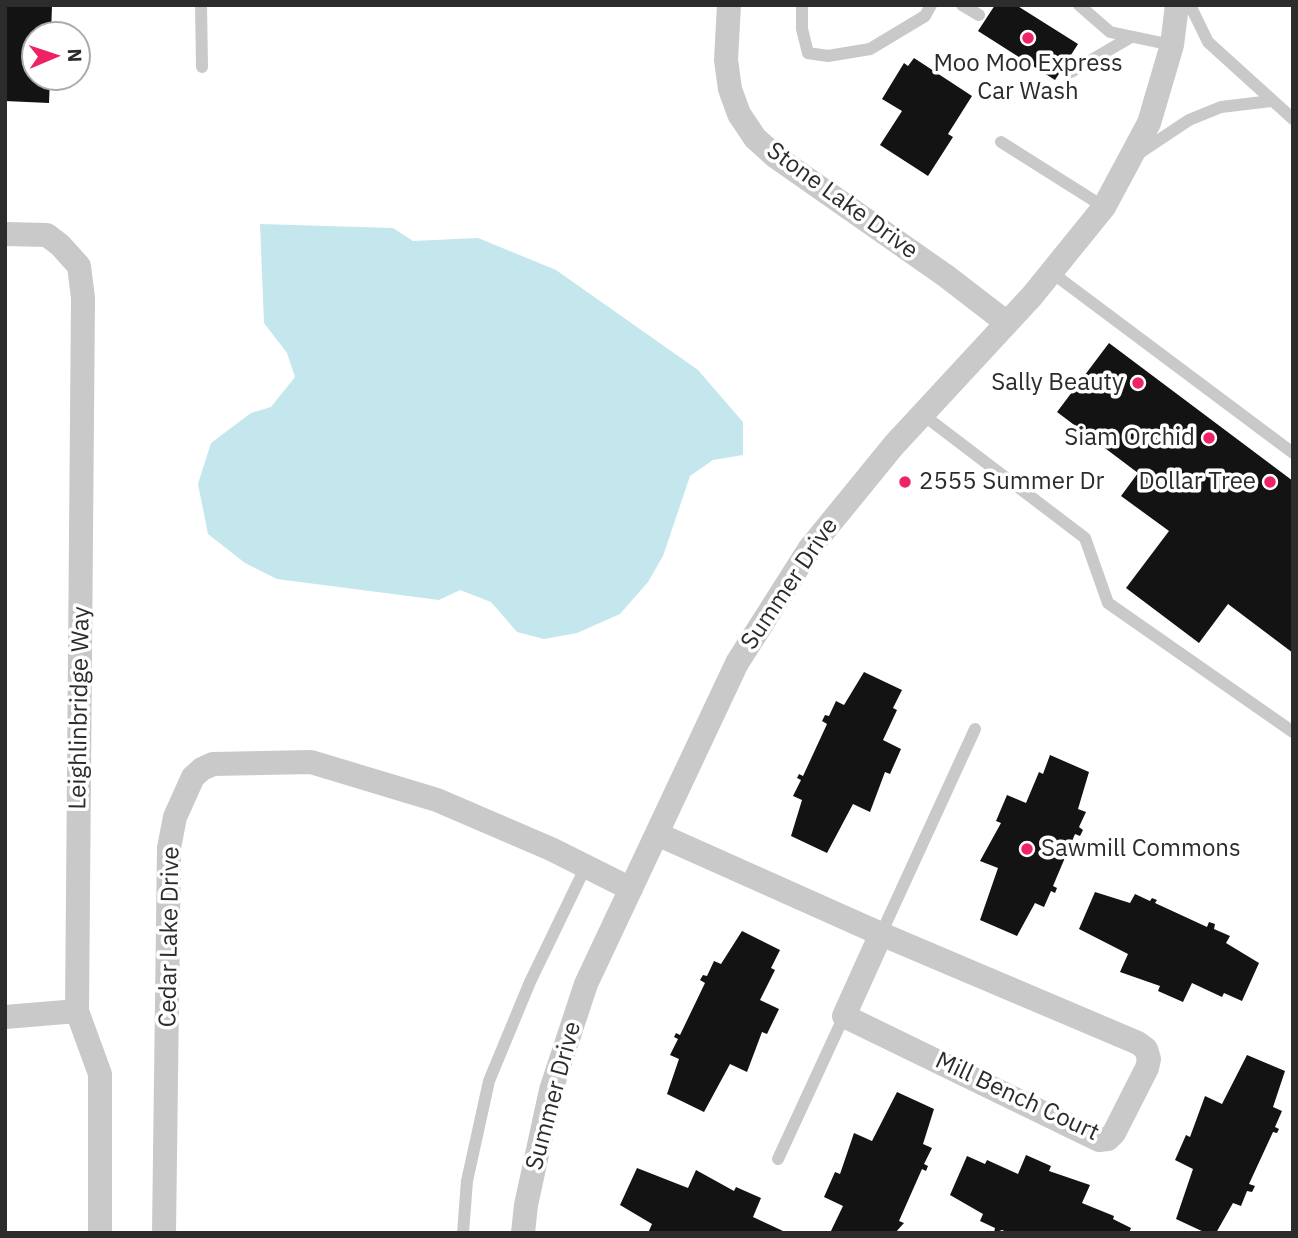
<!DOCTYPE html>
<html>
<head>
<meta charset="utf-8">
<style>
  body { margin:0 }
  #map { position:relative; width:1298px; height:1238px; overflow:hidden; background:#fff; font-family:"IBM Plex Sans",sans-serif }
  canvas { display:block }
  .frame { position:absolute; inset:0; border:7px solid #2c2c2c; pointer-events:none }
  .north { position:absolute; left:21px; top:21px; width:70px; height:70px; box-sizing:border-box; background:#fff; border:2px solid #ababab; border-radius:50%; rotate:88deg; font-size:19px; font-weight:700; line-height:28px; text-align:center; color:#2c2c2c }
  .north::after { content:''; display:block; margin:auto; width:24px; height:32px; background:#ee2366; clip-path:polygon(50% 0,100% 100%,50% 72%,0 100%) }
</style>
</head>
<body>
<div id="map">
<canvas width="1298" height="1238"></canvas>
<div class="frame"></div>
<div class="north">N</div>
</div>
<script>
const ctx = document.querySelector('canvas').getContext('2d');
ctx.lineJoin = 'round';
function fill(path, color) { ctx.fillStyle = color; ctx.fill(path, 'evenodd'); }
const poly = rows => new Path2D(rows.map(r => 'M' + r).join(''));
function trace(path, color, width, dash) { ctx.strokeStyle = color; ctx.lineWidth = width; ctx.lineCap = dash ? 'butt' : 'round'; ctx.setLineDash(dash || []); ctx.stroke(path); }
function write(font, color, halo, rows, align = 'center') {
  ctx.font = font + ' "IBM Plex Sans",sans-serif'; ctx.lineWidth = 7; ctx.setLineDash([]); ctx.textBaseline = 'middle'; ctx.strokeStyle = halo; ctx.fillStyle = color; for (const [text, x, y, turn = 0] of rows) {
    ctx.save(); ctx.translate(x, y); ctx.rotate((+turn || 0) * Math.PI / 180); ctx.textAlign = isNaN(turn) ? turn : align; if (halo) ctx.strokeText(text, 0, 0); ctx.fillText(text, 0, 0); ctx.restore();
  }
}
fill(poly([
  [260,224,393,228,413,241,478,238,556,270,698,370,743,422,743,455,713,460,690,476,663,556,648,582,620,614,577,633,544,639,517,632,491,602,460,590,439,600,277,579,245,563,208,534,198,484,211,443,251,413,271,407,295,377,287,353,264,323]
]), '#c3e7ec');
fill(poly([
  [5,5,52,5,51,35,35,35,35,77,50,77,49,103,5,101],
  [995,5,1016,5,1078,44,1055,80,978,31],
  [914,58,972,96,948,134,953,137,928,176,880,145,902,111,882,99,904,63,908,66],
  [1109,343,1293,481,1293,653,1228,604,1199,643,1126,588,1169,531,1121,496,1138,473,1057,412],
  [864,672,902,690,893,708,897,710,883,740,901,749,890,774,885,772,870,812,853,804,827,853,791,836,802,800,793,796,801,780,797,778,799,774,803,776,827,724,822,721,825,715,829,716,836,701,844,705],
  [1050,755,1089,772,1078,809,1086,812,1079,827,1083,830,1080,836,1075,834,1053,886,1057,888,1055,893,1051,891,1044,907,1035,903,1017,936,980,920,998,868,980,861,1001,823,996,821,1007,795,1026,803,1039,772,1043,774],
  [1095,892,1130,903,1135,894,1150,901,1152,898,1157,900,1155,903,1207,927,1209,922,1215,924,1214,929,1230,936,1226,943,1259,963,1242,1001,1224,993,1222,997,1192,983,1183,1002,1158,991,1160,986,1120,972,1128,954,1079,929],
  [742,931,780,950,771,968,775,970,760,1000,779,1009,767,1034,762,1032,747,1072,730,1064,704,1112,667,1094,679,1059,670,1055,678,1039,674,1037,676,1033,680,1035,705,983,700,980,703,975,707,976,714,961,721,964],
  [1247,1055,1285,1071,1273,1107,1282,1111,1275,1127,1279,1129,1277,1133,1273,1132,1249,1184,1255,1186,1252,1192,1247,1191,1241,1206,1233,1203,1216,1233,1206,1233,1176,1219,1193,1169,1175,1160,1186,1135,1190,1137,1205,1096,1222,1104],
  [897,1092,934,1109,923,1144,932,1148,924,1164,928,1166,926,1171,922,1169,899,1221,904,1223,895,1233,830,1233,843,1206,824,1197,835,1172,840,1174,854,1133,872,1141],
  [1026,1155,1051,1166,1049,1171,1090,1185,1082,1203,1114,1216,1113,1219,1131,1228,1129,1233,1009,1233,1002,1230,994,1233,995,1228,980,1221,983,1214,950,1195,967,1156,985,1164,987,1160,1018,1174],
  [637,1168,688,1188,696,1170,734,1191,736,1187,761,1198,753,1217,783,1231,648,1233,652,1224,620,1205]
]), '#131313');
trace(poly([
  [201,5,202,67],
  [802,5,802,29,808,53,828,56,870,49,925,16,931,5],
  [962,5,979,15],
  [1079,5,1110,32,1172,45],
  [1190,5,1208,42,1293,119],
  [1071,72,1131,37],
  [1001,142,1104,207],
  [1138,154,1189,120,1221,107,1271,101],
  [1051,272,1293,453],
  [922,414,1085,538,1108,603,1293,732],
  [881,934,975,729],
  [778,1159,844,1016],
  [463,1233,467,1181,489,1081,530,982,586,866]
]), '#c9c9c9', 12);
trace(poly([
  [729,5,726,60,730,89,739,114,755,138,776,157,946,276,1007,323],
  [5,234,47,235,60,245,79,266,83,298,77,1011,100,1074,100,1233],
  [657,834,881,934,1138,1043,1146,1049,1149,1059,1147,1068,1114,1133,1108,1139,1099,1140,844,1016,881,934],
  [5,1017,77,1011],
  [164,1233,169,848,175,817,193,777,202,769,213,764,311,762,437,800,551,849,631,889],
  [523,1233,526,1205,551,1090,586,984,737,663,810,548,894,445,1032,296,1104,207,1149,123,1172,45,1177,5]
]), '#c9c9c9', 24);
for (const [x, y, r, color] of [
  [1028,38,7,"#ee2366"],
  [1138,383,7,"#ee2366"],
  [1209,438,7,"#ee2366"],
  [905,482,7,"#ee2366"],
  [1270,482,7,"#ee2366"],
  [1027,849,7,"#ee2366"]
]) { const dot = new Path2D(); dot.arc(x, y, r, 0, 2 * Math.PI); ctx.fillStyle = color; ctx.fill(dot); trace(dot, '#fff', 2.5); }
write('24px', '#2c2c2c', '#fff', [
  ["Moo Moo Express",1028,64,"center"],
  ["Car Wash",1028,92,"center"],
  ["Sally Beauty",1124,383],
  ["Siam Orchid",1195,438],
  ["2555 Summer Dr",919,482,"left"],
  ["Dollar Tree",1256,482],
  ["Sawmill Commons",1041,849,"left"]
], 'right');
write('24px', '#2c2c2c', '#fff', [
  ["Stone Lake Drive",842,201,36],
  ["Summer Drive",790,584,-56],
  ["Leighlinbridge Way",80,708,-89],
  ["Cedar Lake Drive",170,937,-89],
  ["Summer Drive",554,1096,-75],
  ["Mill Bench Court",1017,1097,25]
]);
</script>
</body>
</html>
